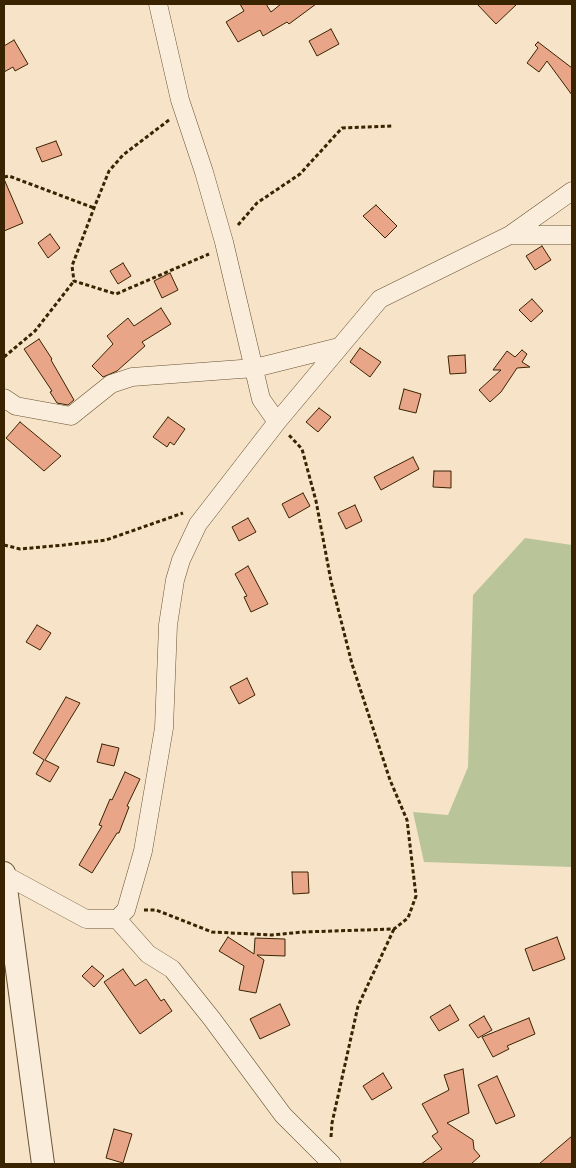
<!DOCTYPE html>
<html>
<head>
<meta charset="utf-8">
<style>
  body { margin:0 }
  #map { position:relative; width:576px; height:1168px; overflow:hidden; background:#f7e4c8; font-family:"IM FELL Great Primer",serif }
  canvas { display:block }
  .frame { position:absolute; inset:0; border:5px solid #392301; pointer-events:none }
</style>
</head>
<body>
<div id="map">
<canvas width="576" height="1168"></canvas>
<div class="frame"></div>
</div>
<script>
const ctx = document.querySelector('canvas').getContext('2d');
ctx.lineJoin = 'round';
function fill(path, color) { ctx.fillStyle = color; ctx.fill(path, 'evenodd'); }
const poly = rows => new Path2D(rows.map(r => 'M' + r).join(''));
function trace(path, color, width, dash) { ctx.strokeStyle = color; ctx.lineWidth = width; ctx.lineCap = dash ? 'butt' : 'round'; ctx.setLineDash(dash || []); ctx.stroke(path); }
fill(poly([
  [525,538,572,545,572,867,424,862,413,812,448,815,468,767,473,595]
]), '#b9c599');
const building = poly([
  [240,4,266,4,271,12,281,4,316,4,289,24,287,22,263,36,260,30,238,42,226,22,244,11,240,4],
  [477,4,517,4,496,24,477,4],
  [331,29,339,44,317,56,309,41,331,29],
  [14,40,28,64,15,71,13,67,4,72,4,46,14,40],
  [538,42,572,68,572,95,547,61,539,72,527,63,538,48,535,45,538,42],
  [56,141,62,155,42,162,36,148,56,141],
  [4,179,23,223,4,231,4,179],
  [376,205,397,226,385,238,363,216,376,205],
  [50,234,60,248,48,258,38,243,50,234],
  [542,246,551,260,535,270,526,256,542,246],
  [123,263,131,276,118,284,110,271,123,263],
  [170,273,178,290,162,298,154,281,170,273],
  [532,299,543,311,531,322,519,310,532,299],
  [161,308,171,324,142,342,145,346,117,371,103,377,92,366,113,344,107,336,128,318,134,326,161,308],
  [39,339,52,359,51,360,74,400,68,405,57,403,50,392,52,391,24,349,39,339],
  [360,348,381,362,370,377,350,362,360,348],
  [522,350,527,354,522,362,530,367,517,368,501,392,490,402,479,390,501,370,493,370,507,351,515,357,522,350],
  [465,355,466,373,450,374,448,356,465,355],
  [404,389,421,394,416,413,399,409,404,389],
  [319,408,331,417,318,432,306,422,319,408],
  [168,417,185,429,174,445,170,442,167,447,153,437,168,417],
  [20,422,61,456,44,471,6,438,20,422],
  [413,457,419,469,381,490,374,477,413,457],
  [434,471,451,471,451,488,433,487,434,471],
  [303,493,310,506,289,518,282,504,303,493],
  [355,505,362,521,346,529,338,513,355,505],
  [248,518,256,532,239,541,232,527,248,518],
  [248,566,268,604,251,612,244,597,247,596,235,574,248,566],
  [37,625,51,633,40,650,26,642,37,625],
  [247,678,255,695,239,704,230,687,247,678],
  [66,697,80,703,45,760,59,767,50,782,36,774,44,760,33,753,66,697],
  [102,744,119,748,114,766,97,762,102,744],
  [125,772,140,779,127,806,129,807,119,833,117,833,92,873,79,865,102,826,99,825,110,799,112,800,125,772],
  [292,872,308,872,309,893,293,894,292,872],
  [228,937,254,954,255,938,285,939,285,956,257,955,264,960,256,993,239,990,244,966,219,951,228,937],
  [557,937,565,959,533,971,525,949,557,937],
  [92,966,104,976,94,987,82,976,92,966],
  [123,969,135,986,146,979,161,1001,164,999,172,1011,140,1034,104,982,123,969],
  [280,1004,290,1025,260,1039,250,1019,280,1004],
  [450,1005,459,1020,439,1031,430,1017,450,1005],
  [484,1016,492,1030,478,1038,469,1025,484,1016],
  [529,1018,535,1034,507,1046,509,1049,493,1057,482,1037,529,1018],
  [463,1069,469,1113,447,1123,473,1140,474,1149,480,1156,471,1164,421,1164,442,1149,432,1136,438,1132,422,1104,449,1090,444,1075,463,1069],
  [383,1073,392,1088,372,1100,363,1086,383,1073],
  [497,1076,515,1116,496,1124,478,1085,497,1076],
  [114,1129,132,1134,123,1163,106,1158,114,1129],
  [572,1136,572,1164,539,1164,572,1136]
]);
fill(building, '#e8a588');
trace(building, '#392301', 1);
const minor = poly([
  [158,4,180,100,204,172,224,242,261,399,277,422],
  [510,235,572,191],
  [4,398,16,406,71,416,111,384,132,377,255,368,339,347],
  [5,875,86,919,117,919,126,910,143,851,164,728,168,625,175,580,181,560,198,524,277,422,380,299,510,235,572,235],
  [117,919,148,954,172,969,212,1019,283,1115,332,1164]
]);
const tertiary = poly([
  [4,873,43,1164]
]);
trace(minor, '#685333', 19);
trace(tertiary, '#685333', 24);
trace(poly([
  [169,120,123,155,109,171,94,208,72,266,74,281,116,294,209,254],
  [4,177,9,176,94,208],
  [238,225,257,203,300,174,342,128,393,126],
  [4,357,35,331,74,281],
  [4,545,20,549,64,545,106,540,183,513],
  [144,910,156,910,212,932,272,935,303,932,394,929,408,918,416,896,407,820,390,780,352,664,331,581,316,501,302,449,288,434],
  [331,1137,332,1123,358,1006,394,929]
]), '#392301', 3, [4, 2.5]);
trace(minor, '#faeddb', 18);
trace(tertiary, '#faeddb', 22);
</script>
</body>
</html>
